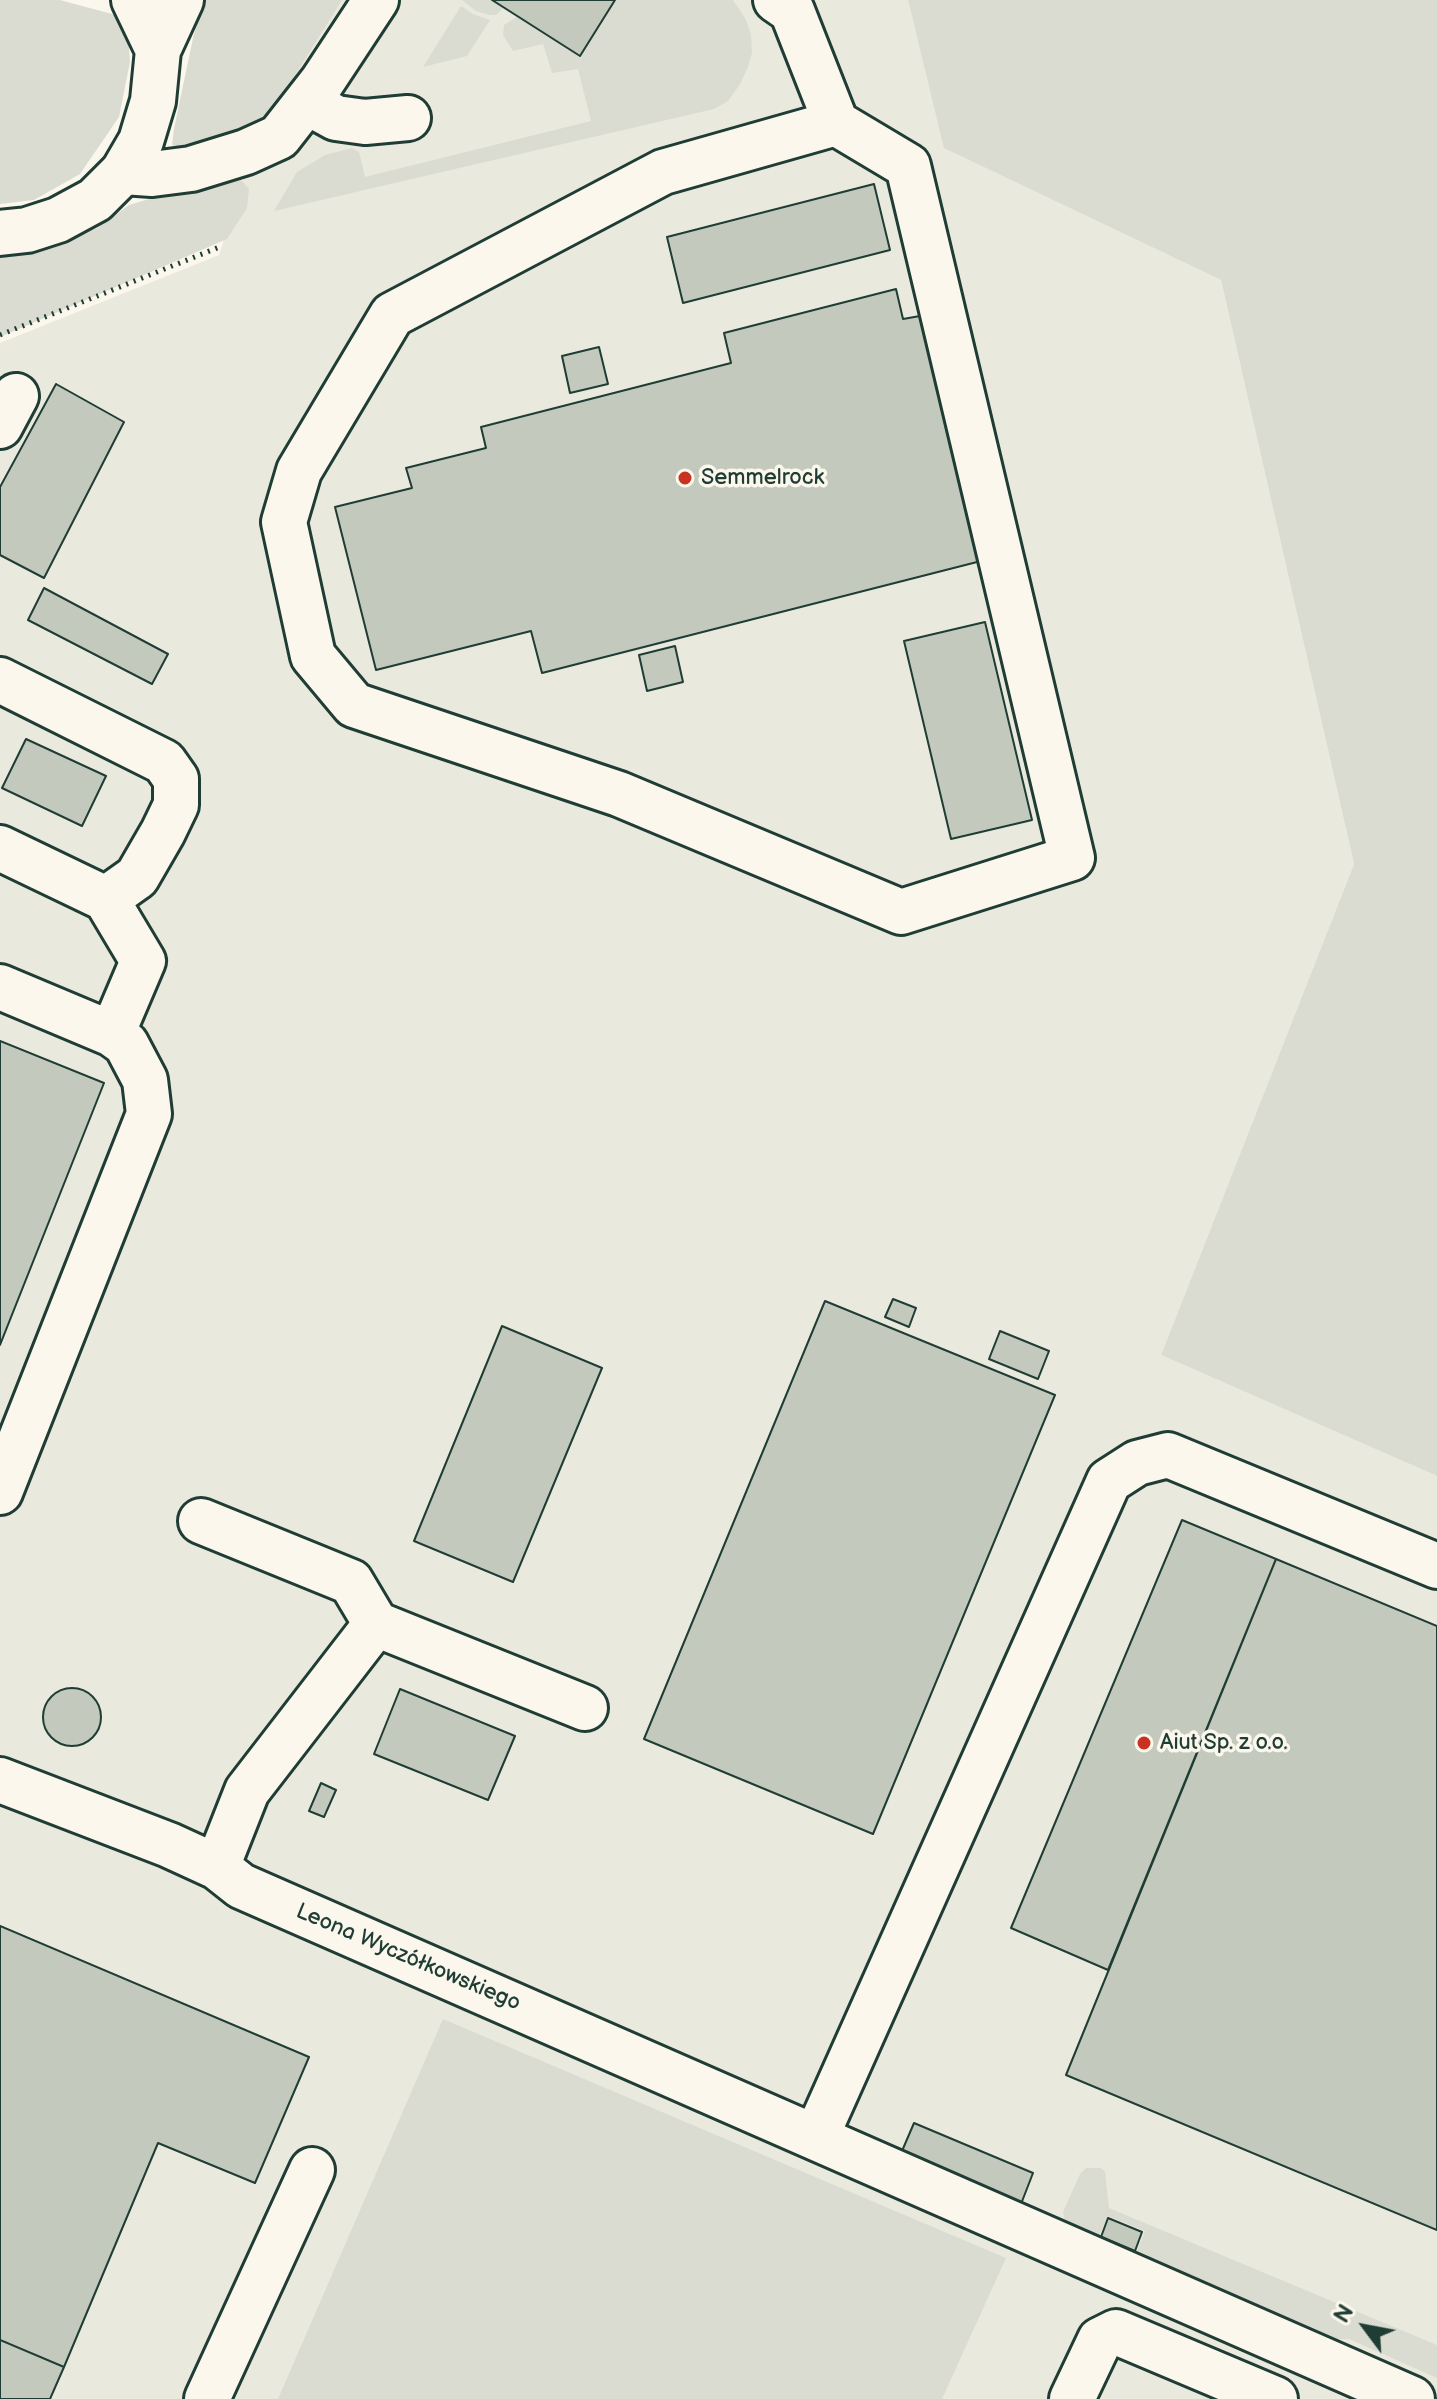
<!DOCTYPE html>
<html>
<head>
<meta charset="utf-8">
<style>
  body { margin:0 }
  #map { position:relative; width:1437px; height:2399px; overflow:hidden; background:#fbf7ec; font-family:"Balsamiq Sans",sans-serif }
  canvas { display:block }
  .north { position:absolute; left:1325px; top:2287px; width:80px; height:80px; -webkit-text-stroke:6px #fbf7ec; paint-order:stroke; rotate:302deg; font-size:22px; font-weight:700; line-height:32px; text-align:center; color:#1f3d34 }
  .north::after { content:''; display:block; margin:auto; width:28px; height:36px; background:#1f3d34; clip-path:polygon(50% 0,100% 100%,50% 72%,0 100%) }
</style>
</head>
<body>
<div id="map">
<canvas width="1437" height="2399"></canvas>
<div class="north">N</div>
</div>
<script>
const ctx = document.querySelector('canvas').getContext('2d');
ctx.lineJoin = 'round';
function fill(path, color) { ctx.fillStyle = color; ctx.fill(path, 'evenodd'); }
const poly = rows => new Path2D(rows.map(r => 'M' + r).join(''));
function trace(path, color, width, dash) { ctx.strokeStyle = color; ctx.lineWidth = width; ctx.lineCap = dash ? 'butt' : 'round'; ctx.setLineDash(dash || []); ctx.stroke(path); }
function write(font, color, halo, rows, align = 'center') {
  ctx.font = font + ' "Balsamiq Sans",sans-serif'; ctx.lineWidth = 7; ctx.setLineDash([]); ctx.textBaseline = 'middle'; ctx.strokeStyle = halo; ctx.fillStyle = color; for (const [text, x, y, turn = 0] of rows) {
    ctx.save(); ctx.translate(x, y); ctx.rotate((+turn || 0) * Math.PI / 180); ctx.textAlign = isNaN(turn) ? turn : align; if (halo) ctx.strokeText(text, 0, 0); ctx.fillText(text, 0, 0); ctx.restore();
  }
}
fill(poly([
  [341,0,908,0,945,148,1221,280,1354,864,1161,1355,1437,1476,1437,2399,0,2399,0,343,219,255,259,126]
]), '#eae9de');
fill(poly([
  [0,0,60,0,127,18,130,62,119,117,80,174,34,200,0,204],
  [204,0,342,0,274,109,276,121,191,150,172,145,174,129,193,38],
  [462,0,492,0,503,8,496,15,489,15,476,11],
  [615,0,733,0,745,18,751,34,752,53,748,67,740,84,728,101,714,109,274,211,297,172,325,155,352,148,359,152,365,177,591,121,578,69,552,73,543,44,513,51,503,35,504,25,517,17,580,56],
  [908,0,1437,0,1437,1476,1161,1355,1354,864,1221,280,944,148],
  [461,6,473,14,490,20,467,56,423,67],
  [235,173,249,189,247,208,227,239,0,337,0,258,56,244,97,228,129,205],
  [443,2019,1006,2258,942,2399,278,2399],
  [1086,2168,1101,2168,1105,2172,1109,2208,1437,2345,1437,2378,1349,2339,1325,2339,1134,2259,1145,2231,1108,2216,1096,2242,1066,2225,1063,2212,1080,2174]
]), '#dbdcd1');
const building = poly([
  [492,0,615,0,580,56,492,0],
  [874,184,890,250,683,303,667,237,874,184],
  [896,289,903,319,920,316,981,561,542,673,531,631,376,670,335,507,412,488,406,468,486,448,481,427,731,363,724,333,896,289],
  [599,347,608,384,570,393,562,356,599,347],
  [56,384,124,422,44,578,0,555,0,487,56,384],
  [44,588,168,654,152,684,28,620,44,588],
  [985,622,1032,820,951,839,904,641,985,622],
  [675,646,683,682,647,691,639,655,675,646],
  [26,739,106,776,82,826,2,788,26,739],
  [0,1041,104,1083,0,1345,0,1041],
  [893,1299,916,1308,909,1327,885,1317,893,1299],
  [825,1301,1055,1395,873,1834,644,1739,825,1301],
  [502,1326,602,1368,513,1582,414,1541,502,1326],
  [1000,1331,1049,1351,1038,1379,989,1359,1000,1331],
  [1182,1520,1276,1559,1108,1970,1011,1928,1182,1520],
  [1276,1559,1437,1626,1437,2230,1066,2075,1276,1559],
  '43 1717a29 29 0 1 1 58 0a29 29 0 1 1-58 0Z',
  [400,1689,515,1736,488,1800,374,1754,400,1689],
  [321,1783,336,1790,324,1817,309,1811,321,1783],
  [0,1926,309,2057,255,2183,158,2143,64,2367,0,2340,0,1926],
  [914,2123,1033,2173,1021,2204,902,2151,914,2123],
  [1108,2218,1142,2232,1135,2251,1101,2237,1108,2218],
  [0,2340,64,2367,50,2399,0,2399,0,2340]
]);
fill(building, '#c4c9be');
trace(building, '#1f3d34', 2);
const minor = poly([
  [776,0,792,11,836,123,908,166,1072,858,901,912,619,794,354,705,313,656,284,522,299,471,392,315,663,172,836,123],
  [307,102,336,118,365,122,408,118],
  [123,172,152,174,191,169,246,152,279,137,322,82,376,0],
  [0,426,16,396],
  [0,680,164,762,176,779,176,805,163,832,137,877,106,899,0,848],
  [106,899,143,961,112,1034],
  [0,987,112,1034,126,1044,145,1080,149,1114,0,1492],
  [201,1521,351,1582,376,1624],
  [0,1780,169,1845,217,1867,241,1886,1412,2399],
  [217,1867,247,1791,376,1624,585,1708],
  [816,2137,1109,1481,1137,1463,1168,1455,1437,1566],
  [207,2399,312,2170],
  [1072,2399,1100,2340,1116,2332,1275,2399]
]);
const major = poly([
  [134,0,158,50],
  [0,233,27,230,58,220,95,200,123,172,141,141,153,101,158,50,181,0]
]);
trace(minor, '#1f3d34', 50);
trace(major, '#1f3d34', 50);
trace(poly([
  [0,335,222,246]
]), '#1f3d34', 5, [2, 6]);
trace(minor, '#fbf7ec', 44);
trace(major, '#fbf7ec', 44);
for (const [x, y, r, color] of [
  [685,478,8,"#c8321e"],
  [1144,1743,8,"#c8321e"]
]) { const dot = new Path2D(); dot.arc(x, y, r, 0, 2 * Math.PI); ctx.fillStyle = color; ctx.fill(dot); trace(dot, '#fbf7ec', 3); }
write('22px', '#1f3d34', '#fbf7ec', [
  ["Semmelrock",701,478],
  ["Aiut Sp. z o.o.",1160,1743]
], 'left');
write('22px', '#1f3d34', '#fbf7ec', [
  ["Leona Wyczółkowskiego",408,1958,23]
]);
</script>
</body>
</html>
